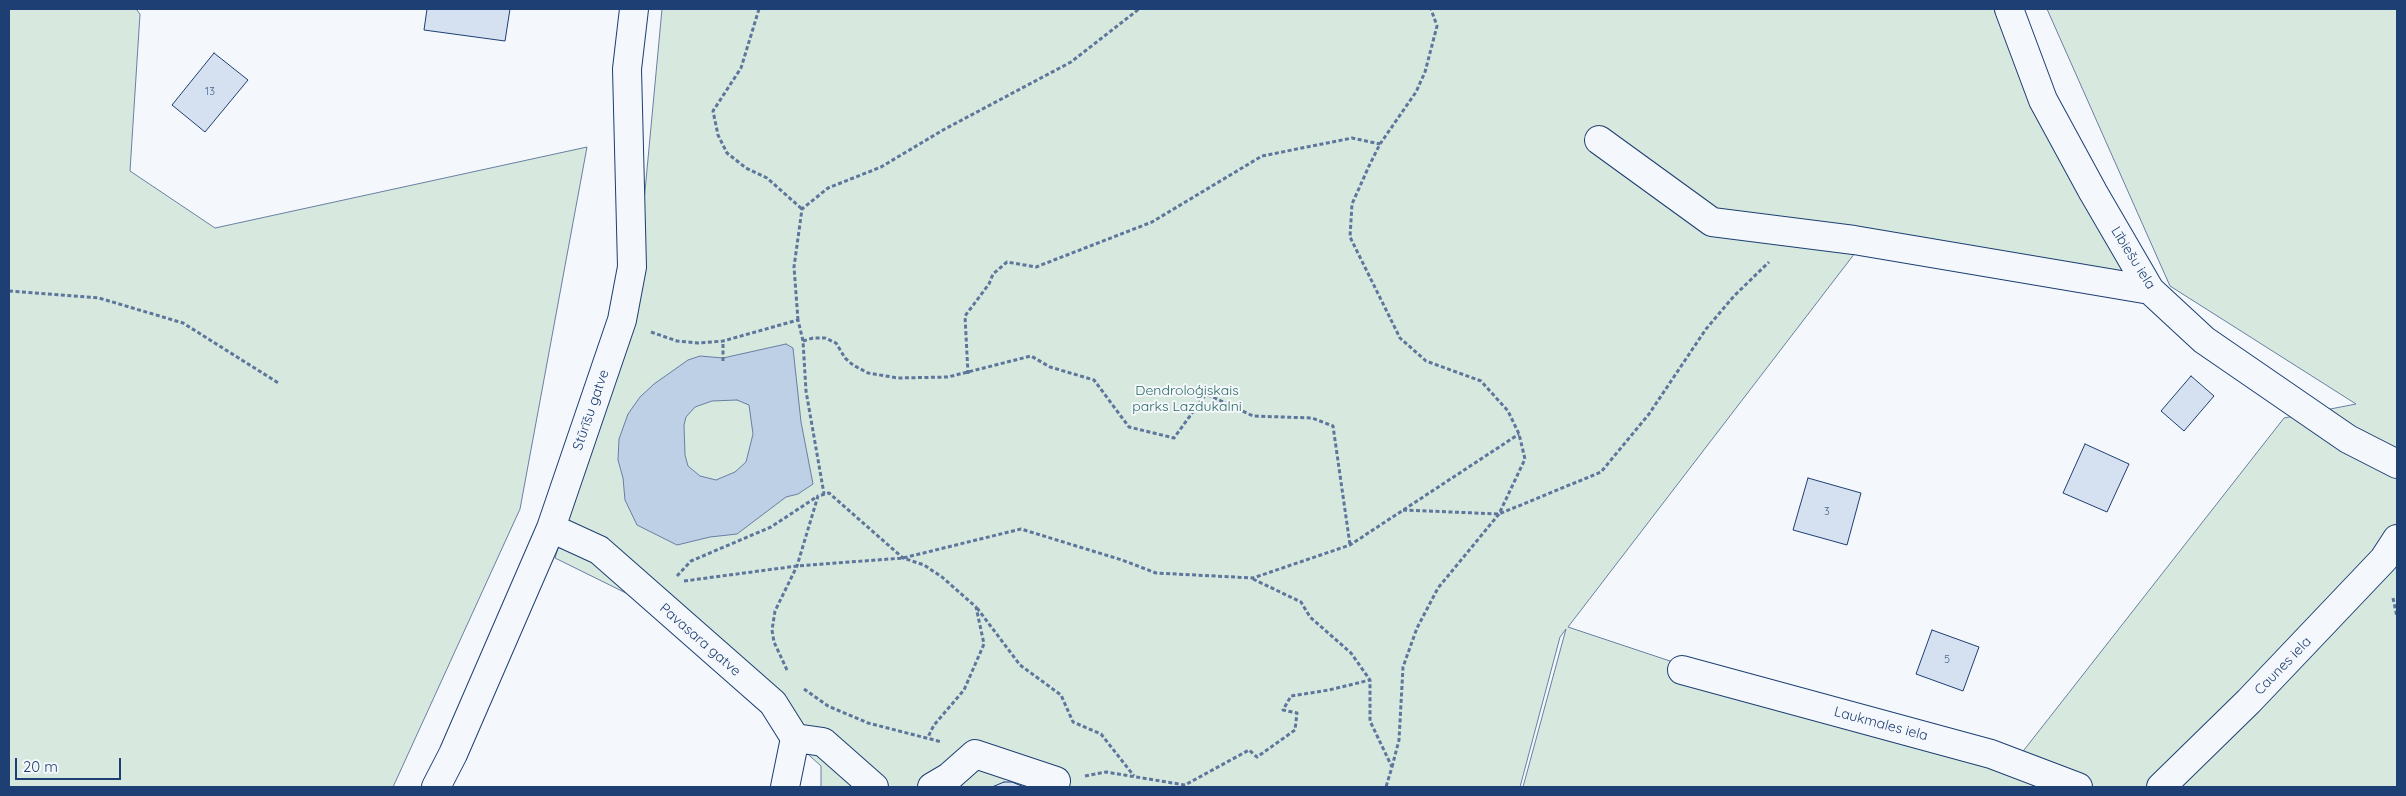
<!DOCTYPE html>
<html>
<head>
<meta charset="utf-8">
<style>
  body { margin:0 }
  #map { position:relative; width:2406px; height:796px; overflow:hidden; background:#f4f7fb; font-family:Quicksand,sans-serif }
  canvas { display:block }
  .frame { position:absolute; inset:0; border:10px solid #1d3f73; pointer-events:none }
  .scale { position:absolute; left:15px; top:758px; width:106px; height:22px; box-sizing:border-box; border:2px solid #1d3f73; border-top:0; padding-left:6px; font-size:15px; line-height:18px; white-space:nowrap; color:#1d3f73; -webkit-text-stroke:4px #f4f7fb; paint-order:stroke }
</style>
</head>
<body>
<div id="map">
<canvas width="2406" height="796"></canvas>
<div class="frame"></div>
<div class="scale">20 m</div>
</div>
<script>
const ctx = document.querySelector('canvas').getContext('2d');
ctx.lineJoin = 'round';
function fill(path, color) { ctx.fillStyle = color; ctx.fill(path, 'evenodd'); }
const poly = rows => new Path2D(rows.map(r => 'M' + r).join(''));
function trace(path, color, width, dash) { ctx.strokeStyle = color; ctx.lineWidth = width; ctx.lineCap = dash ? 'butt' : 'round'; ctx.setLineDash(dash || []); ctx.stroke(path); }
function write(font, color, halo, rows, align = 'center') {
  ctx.font = font + ' Quicksand,sans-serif'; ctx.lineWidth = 4; ctx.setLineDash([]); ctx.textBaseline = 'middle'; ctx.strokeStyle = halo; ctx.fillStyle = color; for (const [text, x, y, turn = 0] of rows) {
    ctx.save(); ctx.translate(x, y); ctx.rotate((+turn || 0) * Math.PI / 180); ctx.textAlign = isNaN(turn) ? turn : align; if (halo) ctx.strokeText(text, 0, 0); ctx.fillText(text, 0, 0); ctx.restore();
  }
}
const green = poly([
  [9,9,136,9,140,14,130,171,215,228,587,147,520,509,393,787,9,787,9,9],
  [662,9,1997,9,2136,299,1855,253,1568,627,2006,773,2284,418,2356,404,2170,286,2047,9,2397,9,2397,787,1523,787,1566,629,1560,637,1520,787,821,787,821,766,634,597,555,558,635,298,662,9]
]);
fill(green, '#d7e8df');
trace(green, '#687fa3', 1);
const water = poly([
  [786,344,793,348,801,422,813,484,798,494,786,497,737,534,710,537,677,545,637,525,625,500,623,478,618,460,619,439,628,414,640,397,654,384,688,360,700,356,723,358,786,344],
  [737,400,749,405,753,434,746,462,735,472,716,480,700,476,688,466,685,455,684,425,686,417,695,407,712,401,737,400]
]);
fill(water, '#bed0e5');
trace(water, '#687fa3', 1);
const building = poly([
  [427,9,510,9,505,41,424,30,427,9],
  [214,53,248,80,205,132,172,105,214,53],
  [2191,376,2214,396,2184,431,2161,411,2191,376],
  [2085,444,2129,464,2107,512,2063,493,2085,444],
  [1808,478,1861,493,1847,545,1793,530,1808,478],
  [1932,630,1979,647,1963,691,1916,674,1932,630],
  [1004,782,1012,782,1024,787,992,787,1004,782]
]);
fill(building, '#d5e0f0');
trace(building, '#1d3f73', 1);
const minor = poly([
  [2009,9,2043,100,2093,192,2150,290,2204,340,2348,439,2397,464],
  [1599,140,1712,222,1854,240,2150,290],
  [551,528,599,550,773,703,795,738,785,787],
  [1682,670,1991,754,2078,787],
  [795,738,823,742,874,787],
  [436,787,453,754,551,528,622,320,632,267,627,69,634,9],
  [932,787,949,777,975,754,1056,781],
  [2161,787,2249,701,2384,559,2397,539]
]);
trace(minor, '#1d3f73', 30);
trace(poly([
  [759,9,741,68,713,111,718,135,727,153,746,168,767,178,802,209],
  [9,291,99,298,183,323,280,384],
  [798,320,794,267,802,209,828,188,881,167,943,130,1071,62,1139,9],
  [651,332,677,341,698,343,723,341,798,320,803,341,806,391,824,494],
  [803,341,813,338,825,338,836,343,845,358,853,365,868,373,898,378,948,377,1031,356,1050,367,1094,380,1129,427,1174,438,1206,394,1253,416,1312,418,1333,426,1350,545],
  [723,361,723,341],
  [968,374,965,316,989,284,993,274,1007,262,1036,267,1152,222,1262,156,1352,138,1380,144],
  [1403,510,1499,514,1601,472,1649,414,1706,329,1734,296,1769,262],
  [677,576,691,561,771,527,818,496],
  [1253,579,1301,602,1310,617,1351,653,1370,680,1370,721,1392,767,1386,787],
  [684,581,797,566,903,558,1021,529,1122,560,1156,573,1253,578,1350,545,1519,434],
  [2393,598,2397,617],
  [977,608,1020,665,1061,695,1073,722,1101,734,1134,776],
  [787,670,774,642,772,630,775,611,797,566,818,496,829,493,903,558,924,565,942,577,976,607,984,644,964,690,934,725,928,737],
  [804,689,828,706,868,723,942,742],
  [1392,767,1399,740,1403,667,1417,628,1438,588,1499,514,1525,459,1519,434,1508,411,1481,381,1426,361,1400,338,1350,237,1352,204,1369,166,1380,144,1416,92,1425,72,1437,26,1431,9],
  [1085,776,1106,772,1185,785,1249,750,1257,757,1295,730,1297,713,1283,710,1291,696,1329,690,1370,680]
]), '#5e769c', 3, [4, 2.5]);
trace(minor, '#f4f7fb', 28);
write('11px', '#4b6792', null, [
  ["13",210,92],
  ["3",1827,512],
  ["5",1947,660]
]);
write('14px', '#1d3f73', '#f4f7fb', [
  ["Lībiešu iela",2133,258,58],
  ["Stūrīšu gatve",591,410,-71],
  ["Pavasara gatve",700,640,41],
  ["Caunes iela",2283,666,-46],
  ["Laukmales iela",1881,724,15]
]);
write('14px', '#2c6c60', '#f4f7fb', [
  ["Dendroloģiskais",1187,391],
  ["parks Lazdukalni",1187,407]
]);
</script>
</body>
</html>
